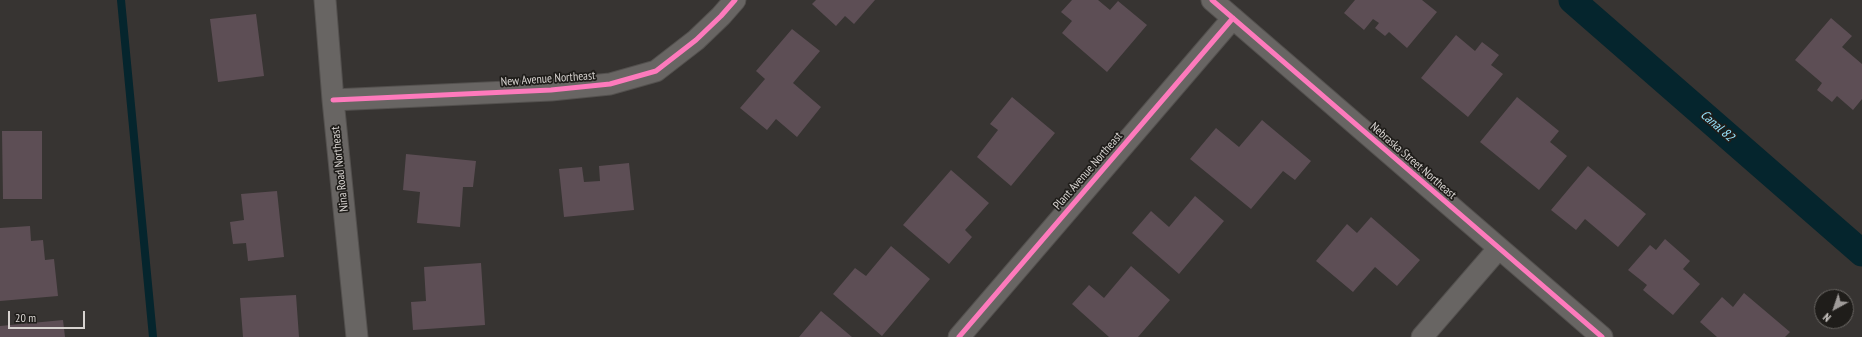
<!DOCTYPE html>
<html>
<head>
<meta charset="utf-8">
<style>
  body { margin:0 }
  #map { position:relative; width:1862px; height:337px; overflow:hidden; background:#373432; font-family:"PT Sans Narrow",sans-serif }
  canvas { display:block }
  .north { position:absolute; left:1814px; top:289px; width:40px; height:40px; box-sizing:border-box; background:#1f1d1a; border:1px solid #696663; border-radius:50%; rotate:220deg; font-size:11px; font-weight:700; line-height:16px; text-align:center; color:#d7d3d0 }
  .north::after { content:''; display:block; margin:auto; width:14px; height:18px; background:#9f9b99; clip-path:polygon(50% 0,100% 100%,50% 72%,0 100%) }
  .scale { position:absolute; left:8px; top:311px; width:77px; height:18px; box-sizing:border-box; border:2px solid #d7d3d0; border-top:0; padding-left:5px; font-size:12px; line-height:14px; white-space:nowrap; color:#d7d3d0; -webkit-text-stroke:3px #1f1d1a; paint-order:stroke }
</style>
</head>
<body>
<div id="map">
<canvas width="1862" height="337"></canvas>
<div class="north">N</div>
<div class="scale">20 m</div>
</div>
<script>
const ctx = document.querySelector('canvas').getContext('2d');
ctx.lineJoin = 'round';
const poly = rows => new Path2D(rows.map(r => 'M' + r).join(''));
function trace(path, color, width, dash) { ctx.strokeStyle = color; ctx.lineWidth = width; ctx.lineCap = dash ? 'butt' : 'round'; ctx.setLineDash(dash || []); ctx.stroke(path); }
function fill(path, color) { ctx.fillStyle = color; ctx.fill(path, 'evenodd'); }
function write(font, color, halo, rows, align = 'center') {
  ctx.font = font + ' "PT Sans Narrow",sans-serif'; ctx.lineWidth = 3.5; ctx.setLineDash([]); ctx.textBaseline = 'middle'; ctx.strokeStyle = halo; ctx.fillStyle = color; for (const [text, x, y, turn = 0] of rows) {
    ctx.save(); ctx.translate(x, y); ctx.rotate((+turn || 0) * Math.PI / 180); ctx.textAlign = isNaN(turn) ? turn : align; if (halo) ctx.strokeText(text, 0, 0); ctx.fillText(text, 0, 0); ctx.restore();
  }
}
trace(poly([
  [121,0,153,337]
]), '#05252d', 8);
trace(poly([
  [1572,0,1862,253]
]), '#05252d', 27);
fill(poly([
  [816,0,875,0,854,24,845,16,836,26,812,4],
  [1072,0,1098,0,1110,10,1118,1,1147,25,1107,72,1062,33,1072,21,1061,12],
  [1355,0,1422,0,1437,12,1407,48,1389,32,1385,36,1375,28,1379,23,1373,19,1364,30,1344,13],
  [256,14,264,76,218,82,210,19],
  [1831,18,1852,36,1842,47,1862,64,1862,99,1853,110,1837,96,1832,102,1817,90,1822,83,1795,60],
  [792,29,820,51,793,83,821,107,797,137,776,119,767,130,740,108,765,79,756,71],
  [1456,35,1475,51,1482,42,1499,55,1491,65,1503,74,1468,117,1421,78],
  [1012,97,1055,133,1011,186,977,157,998,130,990,124],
  [1517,97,1559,131,1550,142,1567,156,1539,190,1480,142],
  [1262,120,1311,161,1295,180,1283,171,1251,209,1190,159,1216,128,1239,147],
  [2,131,42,131,42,199,3,199],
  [406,154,476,161,473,187,463,187,460,227,417,223,420,192,403,190],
  [629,163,634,210,564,217,559,169,582,167,584,182,600,181,599,166],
  [1588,166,1646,214,1618,247,1585,219,1576,230,1551,210],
  [951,170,989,203,965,230,972,237,949,264,903,225],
  [277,191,284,257,248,261,246,243,233,244,230,222,244,220,241,194],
  [1195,196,1224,221,1179,274,1132,233,1151,211,1169,227],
  [1371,217,1420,260,1397,286,1375,267,1353,292,1316,261,1347,224,1357,233],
  [30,226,31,241,43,240,45,260,54,259,58,296,0,301,0,228],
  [1665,239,1690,261,1683,269,1700,284,1673,315,1643,290,1647,285,1628,270,1650,245,1656,250],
  [891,246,930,279,882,336,833,294,855,268,866,276],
  [481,263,485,325,413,330,411,302,426,301,424,267],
  [1131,266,1170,300,1138,337,1109,337,1072,304,1089,285,1104,298],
  [1744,293,1790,332,1785,337,1717,337,1700,322,1722,297,1733,307],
  [296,295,299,337,243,337,240,298],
  [821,311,852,337,799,337],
  [63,320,65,337,0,337,0,326]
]), '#5d4e55');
const minor = poly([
  [325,0,333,100,357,337],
  [1212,0,1602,337],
  [333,100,551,90,610,84,656,71,696,40,721,16,735,0],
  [959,337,1233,18],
  [1422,337,1499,248]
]);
trace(minor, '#53504e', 23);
trace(minor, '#686563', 21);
trace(poly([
  [1212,0,1602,337],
  [333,100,551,90,610,84,656,71,696,40,721,16,735,0],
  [959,337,1233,18]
]), '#fd7abc', 5);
write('12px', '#d7d3d0', '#1f1d1a', [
  ["New Avenue Northeast",548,79,-4],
  ["Nebraska Street Northeast",1413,161,41],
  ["Nina Road Northeast",340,169,-96],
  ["Plant Avenue Northeast",1088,171,-49]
]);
write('italic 13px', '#97e4fd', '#1f1d1a', [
  ["Canal 82",1717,126,41]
]);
</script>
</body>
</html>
